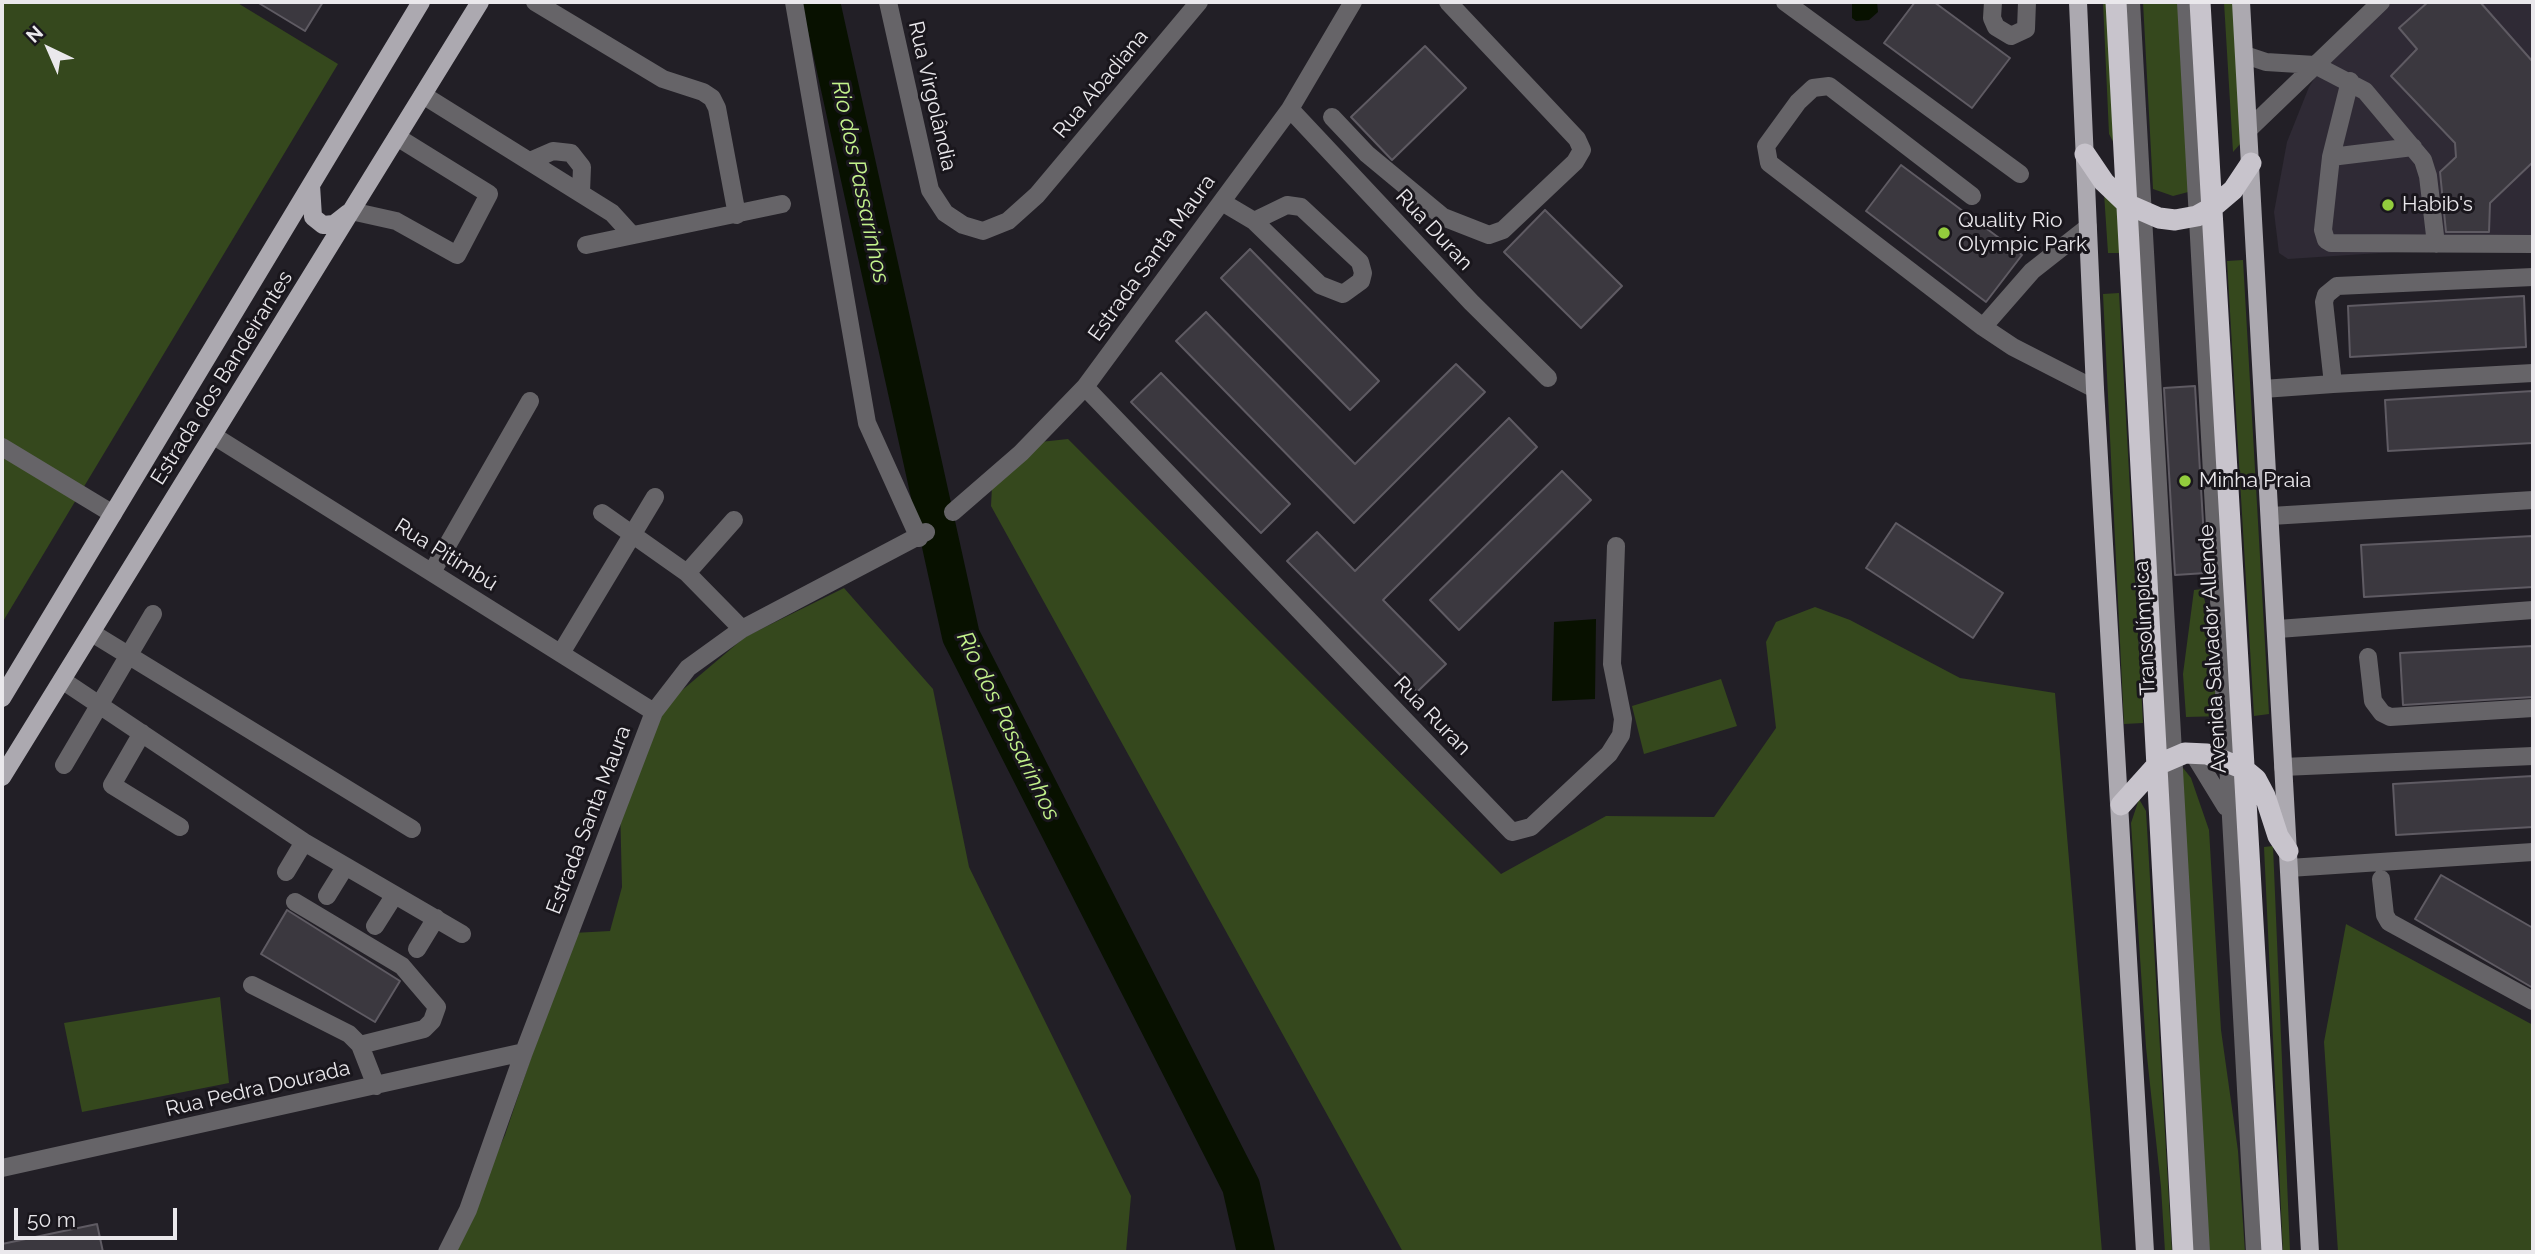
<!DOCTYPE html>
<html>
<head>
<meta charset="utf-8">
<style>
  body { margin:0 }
  #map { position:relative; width:2535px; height:1254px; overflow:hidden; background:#221f26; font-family:Raleway,sans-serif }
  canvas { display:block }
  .frame { position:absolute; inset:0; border:4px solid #eae8ec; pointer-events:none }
  .north { position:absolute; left:14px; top:14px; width:70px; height:70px; -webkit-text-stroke:5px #19161c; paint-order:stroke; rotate:316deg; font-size:19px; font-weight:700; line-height:28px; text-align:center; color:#eae8ec }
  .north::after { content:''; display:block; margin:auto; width:24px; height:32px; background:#eae8ec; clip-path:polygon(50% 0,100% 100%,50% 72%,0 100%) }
  .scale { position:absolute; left:14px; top:1208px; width:163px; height:32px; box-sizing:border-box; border:4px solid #eae8ec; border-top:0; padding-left:9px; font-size:21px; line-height:24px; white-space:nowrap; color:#eae8ec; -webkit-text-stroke:5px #19161c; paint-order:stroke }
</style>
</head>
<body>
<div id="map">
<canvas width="2535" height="1254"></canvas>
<div class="frame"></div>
<div class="north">N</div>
<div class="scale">50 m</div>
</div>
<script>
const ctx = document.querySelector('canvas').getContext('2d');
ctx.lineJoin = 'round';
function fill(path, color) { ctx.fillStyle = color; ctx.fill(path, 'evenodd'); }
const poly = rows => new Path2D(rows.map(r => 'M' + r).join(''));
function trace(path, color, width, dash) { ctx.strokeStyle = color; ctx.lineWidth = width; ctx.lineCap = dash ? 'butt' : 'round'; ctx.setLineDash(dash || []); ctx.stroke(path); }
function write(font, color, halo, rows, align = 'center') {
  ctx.font = font + ' Raleway,sans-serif'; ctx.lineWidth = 6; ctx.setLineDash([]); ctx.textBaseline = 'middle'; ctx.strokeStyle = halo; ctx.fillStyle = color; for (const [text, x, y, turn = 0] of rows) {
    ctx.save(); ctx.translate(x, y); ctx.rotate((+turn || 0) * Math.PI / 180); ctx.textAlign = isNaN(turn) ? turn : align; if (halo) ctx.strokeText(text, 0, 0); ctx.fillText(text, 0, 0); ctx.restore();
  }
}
fill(poly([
  [2390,2,2533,2,2533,243,2288,259,2279,253,2274,212,2287,142,2309,87,2324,63]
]), '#2f2a35');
fill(poly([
  [2,2,236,2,338,64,2,623],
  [2103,2,2109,2,2116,147,2109,134],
  [2143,2,2181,2,2192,191,2173,196,2153,189],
  [2224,2,2237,2,2241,143,2233,152],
  [2104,193,2123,203,2125,253,2108,253],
  [2243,260,2269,714,2254,716,2227,261],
  [2119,293,2143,723,2124,724,2103,294],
  [1068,439,1501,874,1606,816,1714,817,1776,728,1766,642,1776,622,1815,607,1850,620,1960,678,2055,693,2102,1252,1403,1252,991,506,992,486,1040,442],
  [844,588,933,689,969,867,1131,1196,1126,1252,451,1252,505,1135,573,933,610,931,622,887,620,805,654,714,745,637],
  [2202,589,2220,665,2224,716,2186,717,2183,674,2194,590],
  [1721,679,1737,726,1644,754,1632,706],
  [2180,764,2191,778,2209,830,2221,1030,2238,1151,2245,1252,2209,1252],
  [2139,799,2146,811,2172,1252,2165,1252,2161,1187,2146,1047,2131,823],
  [2273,846,2290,1252,2283,1252,2264,847],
  [2346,924,2533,1025,2533,1252,2338,1252,2324,1042],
  [220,997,229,1083,82,1112,64,1023]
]), '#35481d');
fill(poly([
  [1852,2,1877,2,1878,12,1869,20,1856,21,1852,18],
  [1596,619,1595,699,1552,701,1554,622]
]), '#081100');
trace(poly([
  [821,2,961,636,1241,1186,1256,1252]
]), '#081100', 38);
const building = poly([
  [257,2,323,2,305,31,257,2],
  [1915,2,1934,2,2010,58,1972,108,1884,43,1915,2],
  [2428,2,2480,2,2533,62,2533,162,2490,203,2489,232,2446,232,2440,172,2456,157,2455,143,2391,76,2417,49,2399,28,2428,2],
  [1425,46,1466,88,1392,160,1351,117,1425,46],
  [1901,165,2022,255,1986,302,1866,211,1901,165],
  [1545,210,1622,286,1581,328,1504,252,1545,210],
  [1250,249,1379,381,1350,410,1221,278,1250,249],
  [2524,296,2526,347,2350,357,2348,306,2524,296],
  [1206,312,1355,464,1456,364,1485,392,1354,523,1176,341,1206,312],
  [1161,373,1290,504,1261,533,1131,402,1161,373],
  [2195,386,2206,573,2175,575,2164,388,2195,386],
  [2533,391,2533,443,2388,451,2385,400,2533,391],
  [1509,418,1537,447,1383,600,1446,664,1417,692,1287,561,1317,532,1355,571,1509,418],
  [1562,471,1591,500,1459,630,1430,600,1562,471],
  [1896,523,2003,593,1973,638,1866,568,1896,523],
  [2533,536,2533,587,2364,597,2361,545,2533,536],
  [2533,646,2533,697,2403,705,2400,653,2533,646],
  [2533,776,2533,827,2396,835,2393,784,2533,776],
  [2441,875,2533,928,2533,988,2415,919,2441,875],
  [287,910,400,981,375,1022,261,954,287,910],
  [97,1224,103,1252,2,1252,2,1244,97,1224]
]);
fill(building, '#3b383f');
trace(building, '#5f5b63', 2);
trace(poly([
  [535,2,663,79,703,92,712,98,717,108,737,215],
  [794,2,867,423,919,538],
  [888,2,930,190,945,213,963,225,983,231,1008,221,1037,195,1199,2],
  [1785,2,2020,174],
  [1993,2,1992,18,1996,27,2011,36,2026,29,2027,2],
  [2131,2,2201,1252],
  [2186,2,2255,1252],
  [2245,55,2266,62,2315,65,2365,91,2423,160,2428,176,2436,244],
  [2350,81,2331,157,2323,230,2326,240,2331,243,2533,244],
  [423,95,612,213,632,235],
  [1290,109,1471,302,1548,378],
  [1332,117,1367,154,1443,217,1489,235,1503,230,1575,162,1582,150,1577,139,1448,2],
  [2249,129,2381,2],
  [2331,157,2413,147],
  [530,161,553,151,571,153,582,167,581,192],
  [1972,196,1829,86,1813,88,1798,102,1766,146,1769,163,1983,327,2013,347,2095,389],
  [1222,202,1254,221,1320,285,1343,294,1361,281,1363,273,1360,262,1301,207,1287,205,1254,221],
  [351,211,396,221,457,255,489,194,397,137],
  [586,245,782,204],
  [1983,327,2032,271,2088,227],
  [2333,384,2533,373],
  [1085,387,1512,832,1531,827,1609,754,1621,735,1623,719,1612,664,1616,546],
  [2263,389,2333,384,2324,302,2326,295,2337,286,2533,277],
  [214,436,654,712],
  [2,447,113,514],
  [953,512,1021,453,1085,387,1290,109,1353,2],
  [602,513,687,573,734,520],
  [2271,516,2533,500],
  [432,572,530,401],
  [687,573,742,629],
  [2278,629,2533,610],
  [92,633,412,829],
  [561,653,655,497],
  [2368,657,2373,701,2382,713,2390,717,2533,708],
  [62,680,304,842,462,934],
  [142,733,112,785,180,827],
  [2193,753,2226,807],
  [64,765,153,614],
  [2283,767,2533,756],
  [2289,868,2533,852],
  [286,872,304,842],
  [2381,879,2385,915,2389,922,2533,1001],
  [327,896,345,867],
  [295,902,402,966,437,1007,432,1021,424,1029,360,1045],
  [375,926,394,896],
  [417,949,436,918],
  [252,985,349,1034,360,1045,376,1086],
  [2,1168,524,1052],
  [447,1252,468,1210,524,1052,654,712,688,668,742,629,926,532]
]), '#666468', 18);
trace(poly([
  [2078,2,2095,389,2145,1252],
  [2241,2,2310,1252],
  [311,185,313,217,323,225,334,224,348,213],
  [2,698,421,2],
  [2,777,480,2]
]), '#aca9b0', 18);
trace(poly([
  [2116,2,2183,1252],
  [2200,2,2272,1252],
  [2085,154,2104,182,2127,204,2159,218,2175,220,2197,216,2213,207,2233,190,2251,163],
  [2121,805,2157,765,2185,753,2207,754,2244,769,2256,779,2265,796,2278,836,2288,851]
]), '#c8c4cc', 21);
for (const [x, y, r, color] of [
  [2388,205,7,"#93cc3d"],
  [1944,233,7,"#93cc3d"],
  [2185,481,7,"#93cc3d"]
]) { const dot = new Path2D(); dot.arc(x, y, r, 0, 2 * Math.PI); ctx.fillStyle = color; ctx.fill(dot); trace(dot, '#19161c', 2.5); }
write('21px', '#eae8ec', '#19161c', [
  ["Rua Abadiana",1101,84,-50],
  ["Rua Virgolândia",932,96,77],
  ["Rua Duran",1434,230,47],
  ["Estrada Santa Maura",1152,258,-54],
  ["Estrada dos Bandeirantes",222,378,-58],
  ["Rua Pitimbú",446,555,32],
  ["Transolímpica",2145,628,-93],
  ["Avenida Salvador Allende",2213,649,-93],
  ["Rua Ruran",1432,716,46],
  ["Estrada Santa Maura",589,820,-69],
  ["Rua Pedra Dourada",258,1089,-13]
]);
write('21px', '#eae8ec', '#19161c', [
  ["Habib's",2402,205],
  ["Quality Rio",1958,221],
  ["Olympic Park",1958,245],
  ["Minha Praia",2199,481]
], 'left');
write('italic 23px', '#c3f28c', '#19161c', [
  ["Rio dos Passarinhos",860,182,78],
  ["Rio dos Passarinhos",1008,726,64]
]);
</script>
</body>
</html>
